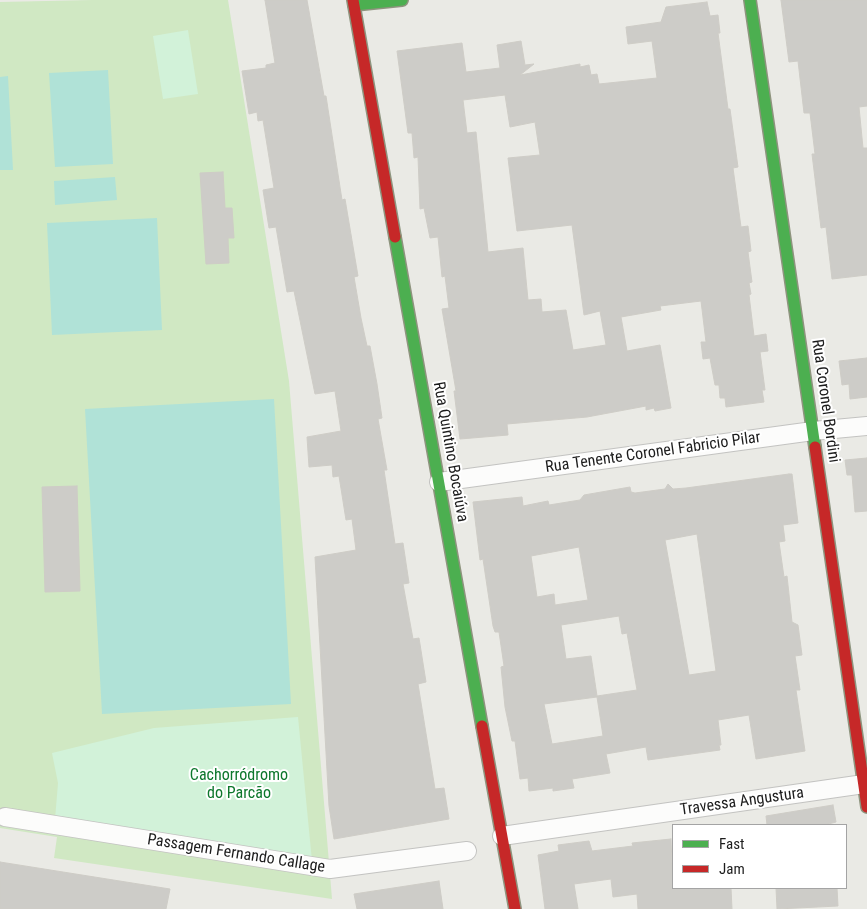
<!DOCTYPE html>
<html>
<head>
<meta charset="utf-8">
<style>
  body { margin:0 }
  #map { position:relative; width:867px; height:909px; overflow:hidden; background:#eaeae5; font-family:"Roboto Condensed",sans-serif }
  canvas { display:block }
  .legend { position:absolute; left:672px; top:824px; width:175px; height:65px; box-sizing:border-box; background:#fff; border:1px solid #a4a4a4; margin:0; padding:6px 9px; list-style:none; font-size:15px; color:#1c1c1c }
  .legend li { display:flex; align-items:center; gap:10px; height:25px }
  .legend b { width:25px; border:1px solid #a4a4a4 }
</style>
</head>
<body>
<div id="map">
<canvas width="867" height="909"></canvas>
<ul class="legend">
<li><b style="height:6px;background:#4caf50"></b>Fast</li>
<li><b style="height:6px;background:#c62828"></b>Jam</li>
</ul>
</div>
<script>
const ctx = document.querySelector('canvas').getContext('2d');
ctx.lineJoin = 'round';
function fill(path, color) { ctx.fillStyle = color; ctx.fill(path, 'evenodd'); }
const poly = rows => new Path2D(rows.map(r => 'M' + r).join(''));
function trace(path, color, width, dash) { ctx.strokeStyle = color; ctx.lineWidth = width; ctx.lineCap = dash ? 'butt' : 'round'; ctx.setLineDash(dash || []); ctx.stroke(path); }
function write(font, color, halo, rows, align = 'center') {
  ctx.font = font + ' "Roboto Condensed",sans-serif'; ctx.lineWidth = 4; ctx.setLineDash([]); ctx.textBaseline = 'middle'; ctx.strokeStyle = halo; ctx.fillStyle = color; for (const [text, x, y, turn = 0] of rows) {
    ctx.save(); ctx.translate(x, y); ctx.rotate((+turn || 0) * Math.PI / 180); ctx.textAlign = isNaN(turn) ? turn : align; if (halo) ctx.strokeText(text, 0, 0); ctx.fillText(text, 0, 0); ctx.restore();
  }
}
fill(poly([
  [92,0,228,0,289,381,332,899,54,858,57,837,0,828,0,2]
]), '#d0e8c3');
fill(poly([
  [188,30,198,94,163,99,153,36],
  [298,717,312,861,55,819,58,783,52,753,154,728]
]), '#d2f2d9');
fill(poly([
  [108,70,113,164,55,167,49,73],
  [8,76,13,170,0,170,0,77],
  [115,177,117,200,55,205,54,181],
  [157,218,162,330,52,335,47,223],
  [274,399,291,704,102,714,85,409]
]), '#b0e2d7');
const building = poly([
  [265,0,307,0,324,96,326,96,342,200,345,199,358,276,354,277,361,318,367,346,370,346,377,384,382,418,378,419,387,470,384,470,395,544,403,543,409,583,403,584,413,639,419,638,426,682,418,684,435,789,444,788,449,819,334,839,329,806,315,557,356,550,352,519,346,520,339,476,333,477,332,465,309,467,307,437,341,431,335,391,315,394,294,291,287,292,276,227,269,228,263,190,274,188,263,120,258,121,257,112,249,114,242,71,266,68,266,65,275,63,265,0],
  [781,0,867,0,867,106,859,107,863,148,867,148,867,275,832,279,826,227,821,228,812,154,815,154,810,113,804,113,798,61,789,62,781,0],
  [707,2,710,16,718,15,720,33,718,33,728,109,730,109,738,167,733,168,741,227,748,226,751,251,748,252,752,282,749,283,751,294,749,295,754,336,766,334,768,351,760,352,765,390,762,390,764,402,726,407,725,398,720,398,719,385,715,385,710,358,703,359,701,342,706,342,701,301,660,306,661,310,621,317,627,351,660,345,671,408,655,411,654,408,646,410,646,406,587,417,507,424,508,435,460,439,454,391,456,391,442,309,449,308,445,276,442,277,438,237,430,238,424,208,420,209,418,157,414,158,412,133,408,133,397,51,462,43,466,72,500,68,497,45,521,41,525,65,534,64,520,75,580,64,580,67,589,65,591,75,597,74,599,84,657,78,652,41,628,44,626,27,661,22,666,7,707,2],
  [505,95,510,127,535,122,540,155,508,158,517,231,572,225,584,315,600,311,606,345,573,350,566,310,542,312,541,299,528,300,523,248,488,252,476,132,467,133,463,100,505,95],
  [223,172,225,208,232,208,234,238,228,238,229,263,206,264,200,173,223,172],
  [867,358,867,397,850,399,849,384,842,385,839,361,867,358],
  [867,458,867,511,855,512,852,475,847,475,845,460,867,458],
  [789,474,792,474,798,523,783,525,785,541,779,542,784,577,787,576,792,622,798,625,802,655,795,656,800,690,796,690,805,751,756,759,749,715,718,720,721,745,719,745,720,750,648,760,646,747,606,754,610,773,572,779,574,788,553,791,553,788,529,791,528,778,520,779,515,741,512,741,505,707,501,667,504,666,499,632,495,632,493,626,483,559,480,560,473,502,522,497,523,506,548,501,549,505,580,500,584,495,630,487,631,492,635,493,665,489,668,484,673,489,686,488,789,474],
  [697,534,716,671,689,675,665,540,697,534],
  [579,547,588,600,555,605,554,594,537,597,531,556,579,547],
  [619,616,622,634,627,633,637,690,597,696,591,656,566,659,561,625,619,616],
  [597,697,603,736,552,744,544,704,597,697],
  [77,486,80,591,45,592,42,487,77,486],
  [833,805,836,822,825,825,767,825,766,816,833,805],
  [671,839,673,888,731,888,732,909,638,909,637,894,613,897,611,879,574,884,578,909,545,909,538,855,559,851,558,845,589,841,592,851,633,846,632,843,671,839],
  [0,862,170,889,166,909,0,909,0,862],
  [439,881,443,909,357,909,354,894,439,881],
  [776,888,837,888,838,906,777,909,776,888]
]);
fill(building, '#cdccc8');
trace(building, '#ceccc6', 1);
const street = poly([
  [439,482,813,431,867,426],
  [5,817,330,869,467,851],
  [502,836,864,784]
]);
const fast = poly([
  [750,0,815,447],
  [354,5,402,0],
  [395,237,482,726]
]);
const jam = poly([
  [353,0,395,237],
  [815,447,867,807],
  [482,726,515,909]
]);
trace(street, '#c3c3c1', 20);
trace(fast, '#8e947e', 14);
trace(jam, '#8e947e', 14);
trace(street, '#fcfcfb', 18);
trace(fast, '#4caf50', 11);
trace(jam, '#c62828', 11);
write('16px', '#1c1c1c', '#fff', [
  ["Rua Coronel Bordini",825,401,82],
  ["Rua Quintino Bocaiúva",450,452,80],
  ["Rua Tenente Coronel Fabricio Pilar",653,453,-8],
  ["Travessa Angustura",742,802,-8],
  ["Passagem Fernando Callage",236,854,9]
]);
write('16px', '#0d772c', '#fff', [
  ["Cachorródromo",239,776],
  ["do Parcão",239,794]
]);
</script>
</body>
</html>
